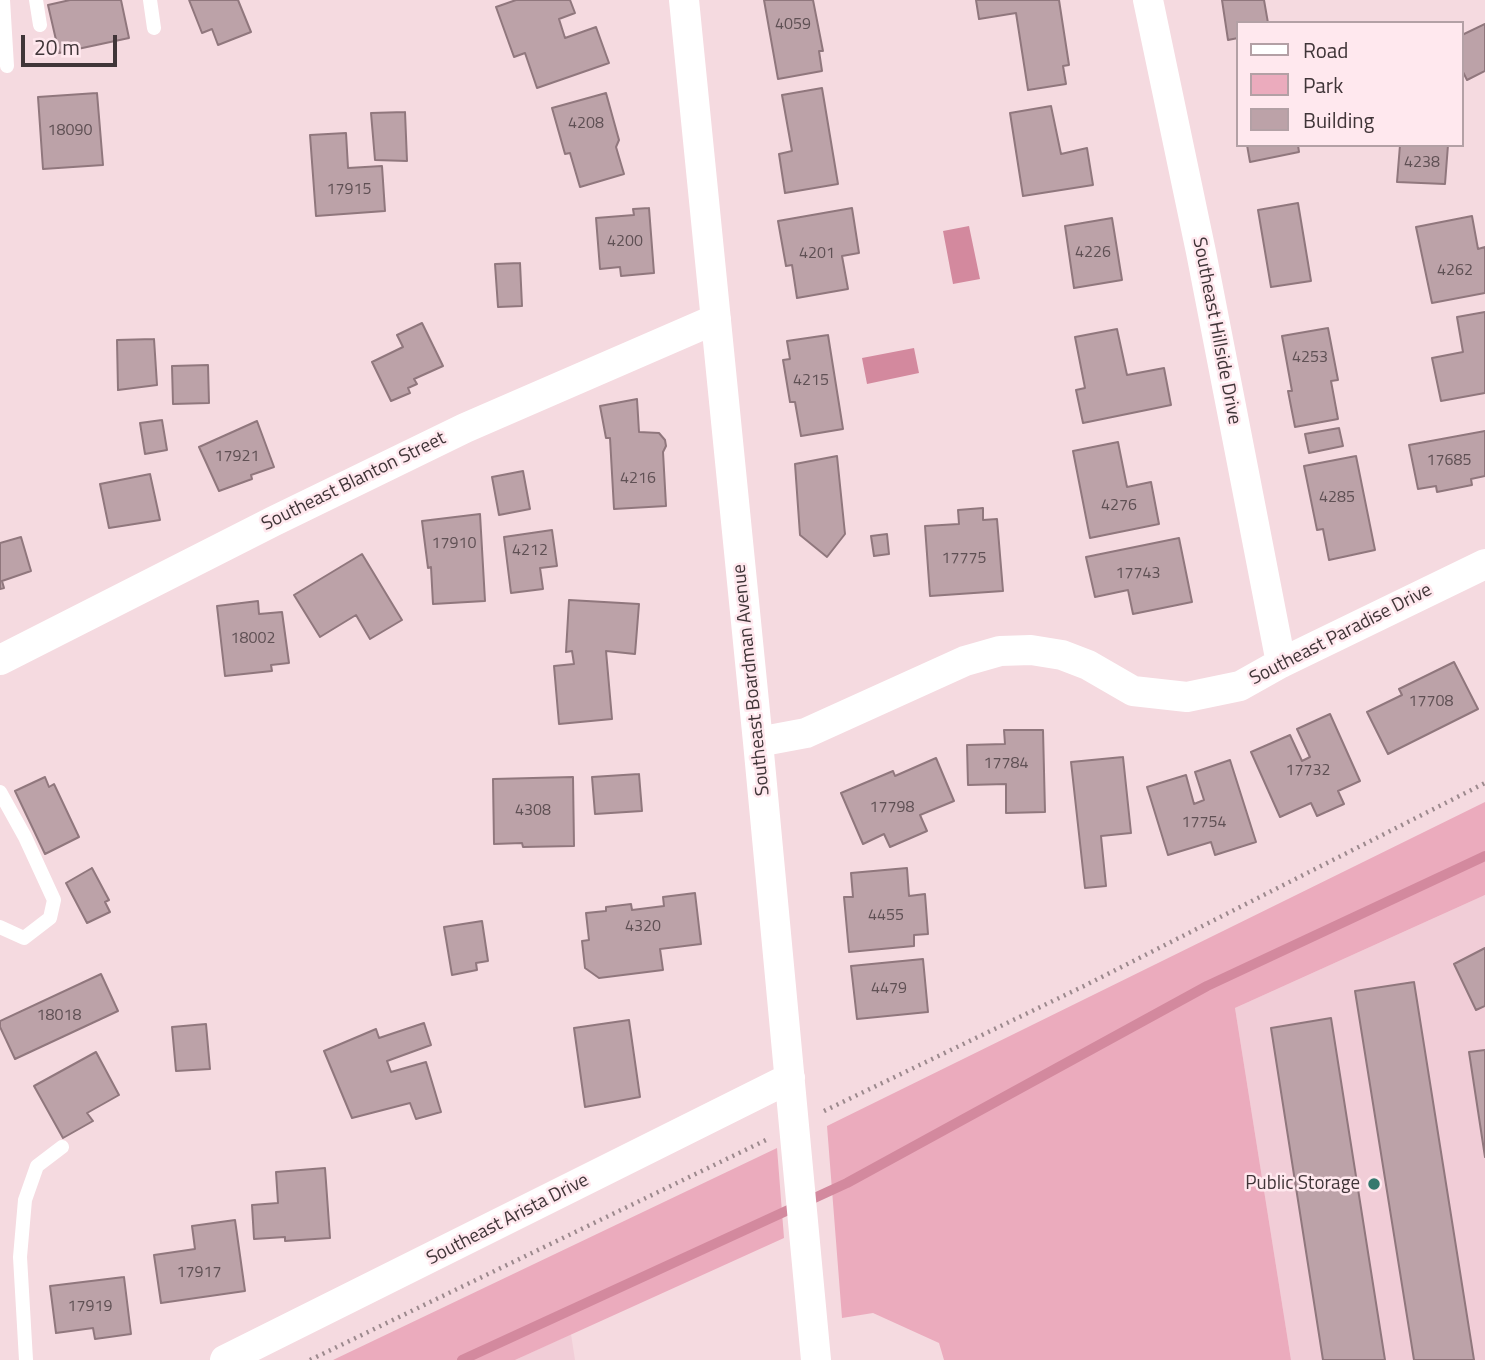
<!DOCTYPE html>
<html>
<head>
<meta charset="utf-8">
<style>
  body { margin:0 }
  #map { position:relative; width:1485px; height:1360px; overflow:hidden; background:#f5dae0; font-family:"Titillium Web",sans-serif }
  canvas { display:block }
  .legend { position:absolute; left:1236px; top:21px; width:228px; height:126px; box-sizing:border-box; background:#ffe8ee; border:2px solid #b3a0a5; margin:0; padding:9px 12px; list-style:none; font-size:21px; color:#403538 }
  .legend li { display:flex; align-items:center; gap:14px; height:35px }
  .legend b { width:35px; border:2px solid #b3a0a5 }
  .scale { position:absolute; left:21px; top:35px; width:96px; height:32px; box-sizing:border-box; border:4px solid #403538; border-top:0; padding-left:9px; font-size:21px; line-height:24px; white-space:nowrap; color:#403538; -webkit-text-stroke:5px #ffe8ee; paint-order:stroke }
</style>
</head>
<body>
<div id="map">
<canvas width="1485" height="1360"></canvas>
<ul class="legend">
<li><b style="height:9px;background:#fff"></b>Road</li>
<li><b style="height:19px;background:#ebabbd"></b>Park</li>
<li><b style="height:19px;background:#bca2a8"></b>Building</li>
</ul>
<div class="scale">20 m</div>
</div>
<script>
const ctx = document.querySelector('canvas').getContext('2d');
ctx.lineJoin = 'round';
function fill(path, color) { ctx.fillStyle = color; ctx.fill(path, 'evenodd'); }
const poly = rows => new Path2D(rows.map(r => 'M' + r).join(''));
function trace(path, color, width, dash) { ctx.strokeStyle = color; ctx.lineWidth = width; ctx.lineCap = dash ? 'butt' : 'round'; ctx.setLineDash(dash || []); ctx.stroke(path); }
function write(font, color, halo, rows, align = 'center') {
  ctx.font = font + ' "Titillium Web",sans-serif'; ctx.lineWidth = 5; ctx.setLineDash([]); ctx.textBaseline = 'middle'; ctx.strokeStyle = halo; ctx.fillStyle = color; for (const [text, x, y, turn = 0] of rows) {
    ctx.save(); ctx.translate(x, y); ctx.rotate((+turn || 0) * Math.PI / 180); ctx.textAlign = isNaN(turn) ? turn : align; if (halo) ctx.strokeText(text, 0, 0); ctx.fillText(text, 0, 0); ctx.restore();
  }
}
fill(poly([
  [1485,895,1485,1360,1291,1360,1235,1008],
  [571,1334,575,1360,515,1360]
]), '#f1cdd7');
fill(poly([
  [1485,802,1485,895,1235,1008,1291,1360,944,1360,939,1343,873,1313,842,1318,827,1126],
  [777,1148,784,1238,515,1360,333,1360]
]), '#ebabbd');
fill(poly([
  [969,226,980,279,953,284,943,231],
  [914,348,919,373,867,384,862,358]
]), '#d3899e');
trace(poly([
  [462,1360,847,1183,1207,986,1485,856]
]), '#d3899e', 10);
const building = poly([
  [70,0,121,0,129,38,59,53,48,5,70,0],
  [189,0,238,0,251,32,218,45,212,29,202,33,189,0],
  [516,0,570,0,575,13,559,19,565,38,596,27,609,63,537,88,525,53,514,57,496,7,516,0],
  [764,0,813,0,823,51,819,51,822,71,778,79,764,0],
  [976,0,1059,0,1069,65,1063,66,1066,84,1028,90,1016,13,979,19,976,0],
  [1222,0,1264,0,1268,23,1238,23,1238,38,1228,40,1222,0],
  [1485,24,1485,71,1467,80,1462,70,1462,35,1485,24],
  [822,88,838,184,785,193,779,154,792,151,782,95,822,88],
  [97,93,103,165,43,169,38,97,97,93],
  [606,93,619,140,616,147,624,174,580,187,570,153,565,154,552,108,606,93],
  [1051,106,1061,154,1087,148,1093,185,1023,196,1010,113,1051,106],
  [405,112,407,161,375,160,371,113,405,112],
  [346,133,348,168,382,166,385,211,316,216,310,135,346,133],
  [1247,145,1298,145,1299,152,1250,162,1247,145],
  [1400,145,1448,145,1445,184,1397,182,1400,145],
  [1298,203,1311,281,1271,287,1258,210,1298,203],
  [649,208,654,273,621,276,620,267,600,269,596,218,634,215,633,209,649,208],
  [852,208,859,253,842,256,848,289,797,298,792,265,786,266,778,221,852,208],
  [1472,216,1478,249,1485,247,1485,293,1432,303,1416,227,1472,216],
  [1112,218,1122,280,1074,288,1065,226,1112,218],
  [520,263,522,306,498,307,495,264,520,263],
  [1485,312,1485,393,1441,401,1432,358,1463,352,1457,317,1485,312],
  [422,323,443,366,414,379,417,384,408,388,410,393,391,401,372,362,403,347,397,335,422,323],
  [1328,328,1338,380,1331,381,1338,419,1295,427,1288,391,1292,391,1282,336,1328,328],
  [1117,329,1127,375,1164,368,1171,405,1083,423,1076,390,1085,388,1075,337,1117,329],
  [828,335,843,429,801,436,795,402,790,402,783,360,790,359,787,341,828,335],
  [154,339,157,385,118,390,117,340,154,339],
  [208,365,209,403,173,404,172,366,208,365],
  [637,399,639,432,659,433,665,440,666,446,663,452,666,506,614,509,610,438,606,438,600,406,637,399],
  [162,420,167,450,145,454,140,423,162,420],
  [257,421,274,467,251,475,252,479,219,491,199,447,257,421],
  [1339,428,1343,446,1309,453,1305,434,1339,428],
  [1485,431,1485,476,1471,479,1472,485,1437,492,1436,486,1418,489,1409,445,1485,431],
  [1118,442,1127,487,1151,482,1159,524,1090,538,1073,451,1118,442],
  [837,456,845,534,827,557,800,535,795,464,837,456],
  [1356,456,1375,550,1329,560,1323,529,1317,530,1304,466,1356,456],
  [523,471,530,509,499,515,492,477,523,471],
  [150,474,160,520,109,528,100,484,150,474],
  [983,508,983,520,997,519,1003,591,930,596,925,526,959,524,958,510,983,508],
  [480,514,485,601,433,604,431,567,428,568,422,521,480,514],
  [552,530,557,566,540,568,543,589,511,593,504,537,552,530],
  [887,534,889,554,874,556,871,536,887,534],
  [21,537,31,571,2,581,4,588,0,589,0,543,21,537],
  [1179,538,1192,602,1133,614,1128,590,1095,597,1086,557,1179,538],
  [362,554,402,620,370,639,356,615,320,637,294,595,362,554],
  [569,600,639,604,635,654,606,651,612,719,559,724,554,666,574,664,572,651,566,652,569,600],
  [258,601,259,614,282,612,289,663,271,665,272,671,225,676,217,606,258,601],
  [1454,662,1478,709,1388,754,1367,712,1402,695,1399,689,1454,662],
  [1330,714,1360,781,1338,791,1344,804,1317,816,1311,803,1280,817,1251,752,1290,735,1302,761,1310,757,1297,729,1330,714],
  [1004,730,1043,730,1045,812,1006,813,1006,784,968,785,967,745,1005,744,1004,730],
  [1123,757,1131,833,1101,836,1106,886,1085,888,1071,762,1123,757],
  [936,758,954,801,920,815,927,831,890,847,884,834,863,844,841,793,893,771,895,776,936,758],
  [1230,760,1256,842,1215,855,1211,842,1168,855,1147,787,1186,775,1194,804,1204,800,1195,772,1230,760],
  [639,774,642,811,595,814,592,777,639,774],
  [45,777,49,787,54,784,79,837,45,854,15,791,45,777],
  [573,777,574,846,523,847,522,843,494,844,493,779,573,777],
  [92,868,109,900,105,902,110,912,87,923,66,883,92,868],
  [907,868,909,896,925,894,928,934,914,935,914,946,849,952,844,897,853,897,851,873,907,868],
  [695,893,701,944,660,949,663,970,599,978,585,968,582,941,589,940,586,913,606,911,606,907,631,904,632,910,664,906,663,897,695,893],
  [482,921,488,961,476,963,477,970,452,975,444,927,482,921],
  [1485,948,1485,1006,1476,1010,1454,964,1485,948],
  [923,959,928,1012,857,1019,851,966,923,959],
  [101,974,118,1011,15,1059,0,1027,0,1021,101,974],
  [1414,982,1474,1360,1414,1360,1355,991,1414,982],
  [1331,1018,1385,1360,1323,1360,1271,1028,1331,1018],
  [629,1020,640,1097,585,1107,574,1028,629,1020],
  [424,1023,431,1045,387,1061,391,1072,426,1062,441,1112,416,1119,410,1103,352,1118,324,1051,376,1029,379,1038,424,1023],
  [206,1024,210,1069,176,1071,172,1027,206,1024],
  [1485,1050,1485,1157,1469,1052,1485,1050],
  [96,1052,119,1095,87,1113,93,1121,63,1138,34,1086,96,1052],
  [325,1168,330,1238,285,1241,285,1237,254,1239,252,1205,278,1203,276,1172,325,1168],
  [235,1220,245,1291,161,1303,154,1255,195,1249,192,1226,235,1220],
  [124,1277,131,1334,95,1339,93,1328,56,1333,50,1286,124,1277]
]);
fill(building, '#bca2a8');
trace(building, '#90777d', 2);
trace(poly([
  [824,1111,1084,986,1485,783],
  [310,1360,766,1140]
]), '#9c898d', 4.5, [2, 5]);
trace(poly([
  [3,0,7,66],
  [36,0,40,25],
  [150,0,154,28],
  [0,792,25,837,54,900,50,918,24,938,0,927],
  [26,1360,20,1257,25,1200,37,1166,62,1147]
]), '#fff', 14);
trace(poly([
  [684,0,758,742,816,1360],
  [1148,0,1201,252,1281,663],
  [0,660,274,521,465,428,716,319],
  [758,742,806,733,965,661,1000,651,1031,650,1062,655,1088,665,1133,691,1187,697,1240,686,1281,663,1485,564],
  [225,1360,790,1078]
]), '#fff', 30);
for (const [x, y, r, color] of [
  [1374,1184,7,"#34796e"]
]) { const dot = new Path2D(); dot.arc(x, y, r, 0, 2 * Math.PI); ctx.fillStyle = color; ctx.fill(dot); trace(dot, '#ffe8ee', 2.5); }
write('16px', '#5f5054', null, [
  ["4059",793,25],
  ["4208",586,124],
  ["18090",70,131],
  ["4238",1422,163],
  ["17915",349,190],
  ["4200",625,242],
  ["4226",1093,253],
  ["4201",817,254],
  ["4262",1455,271],
  ["4253",1310,358],
  ["4215",811,381],
  ["17921",237,457],
  ["17685",1449,461],
  ["4216",638,479],
  ["4285",1337,498],
  ["4276",1119,506],
  ["17910",454,544],
  ["4212",530,551],
  ["17775",964,559],
  ["17743",1138,574],
  ["18002",253,639],
  ["17708",1431,702],
  ["17784",1006,764],
  ["17732",1308,771],
  ["17798",892,808],
  ["4308",533,811],
  ["17754",1204,823],
  ["4455",886,916],
  ["4320",643,927],
  ["4479",889,989],
  ["18018",59,1016],
  ["17917",199,1273],
  ["17919",90,1307]
]);
write('19px', '#403538', '#ffe8ee', [
  ["Southeast Hillside Drive",1216,331,79],
  ["Southeast Blanton Street",354,482,-26],
  ["Southeast Paradise Drive",1341,635,-27],
  ["Southeast Boardman Avenue",752,680,-96],
  ["Southeast Arista Drive",508,1220,-27]
]);
write('19px', '#403538', '#ffe8ee', [
  ["Public Storage",1360,1184]
], 'right');
</script>
</body>
</html>
